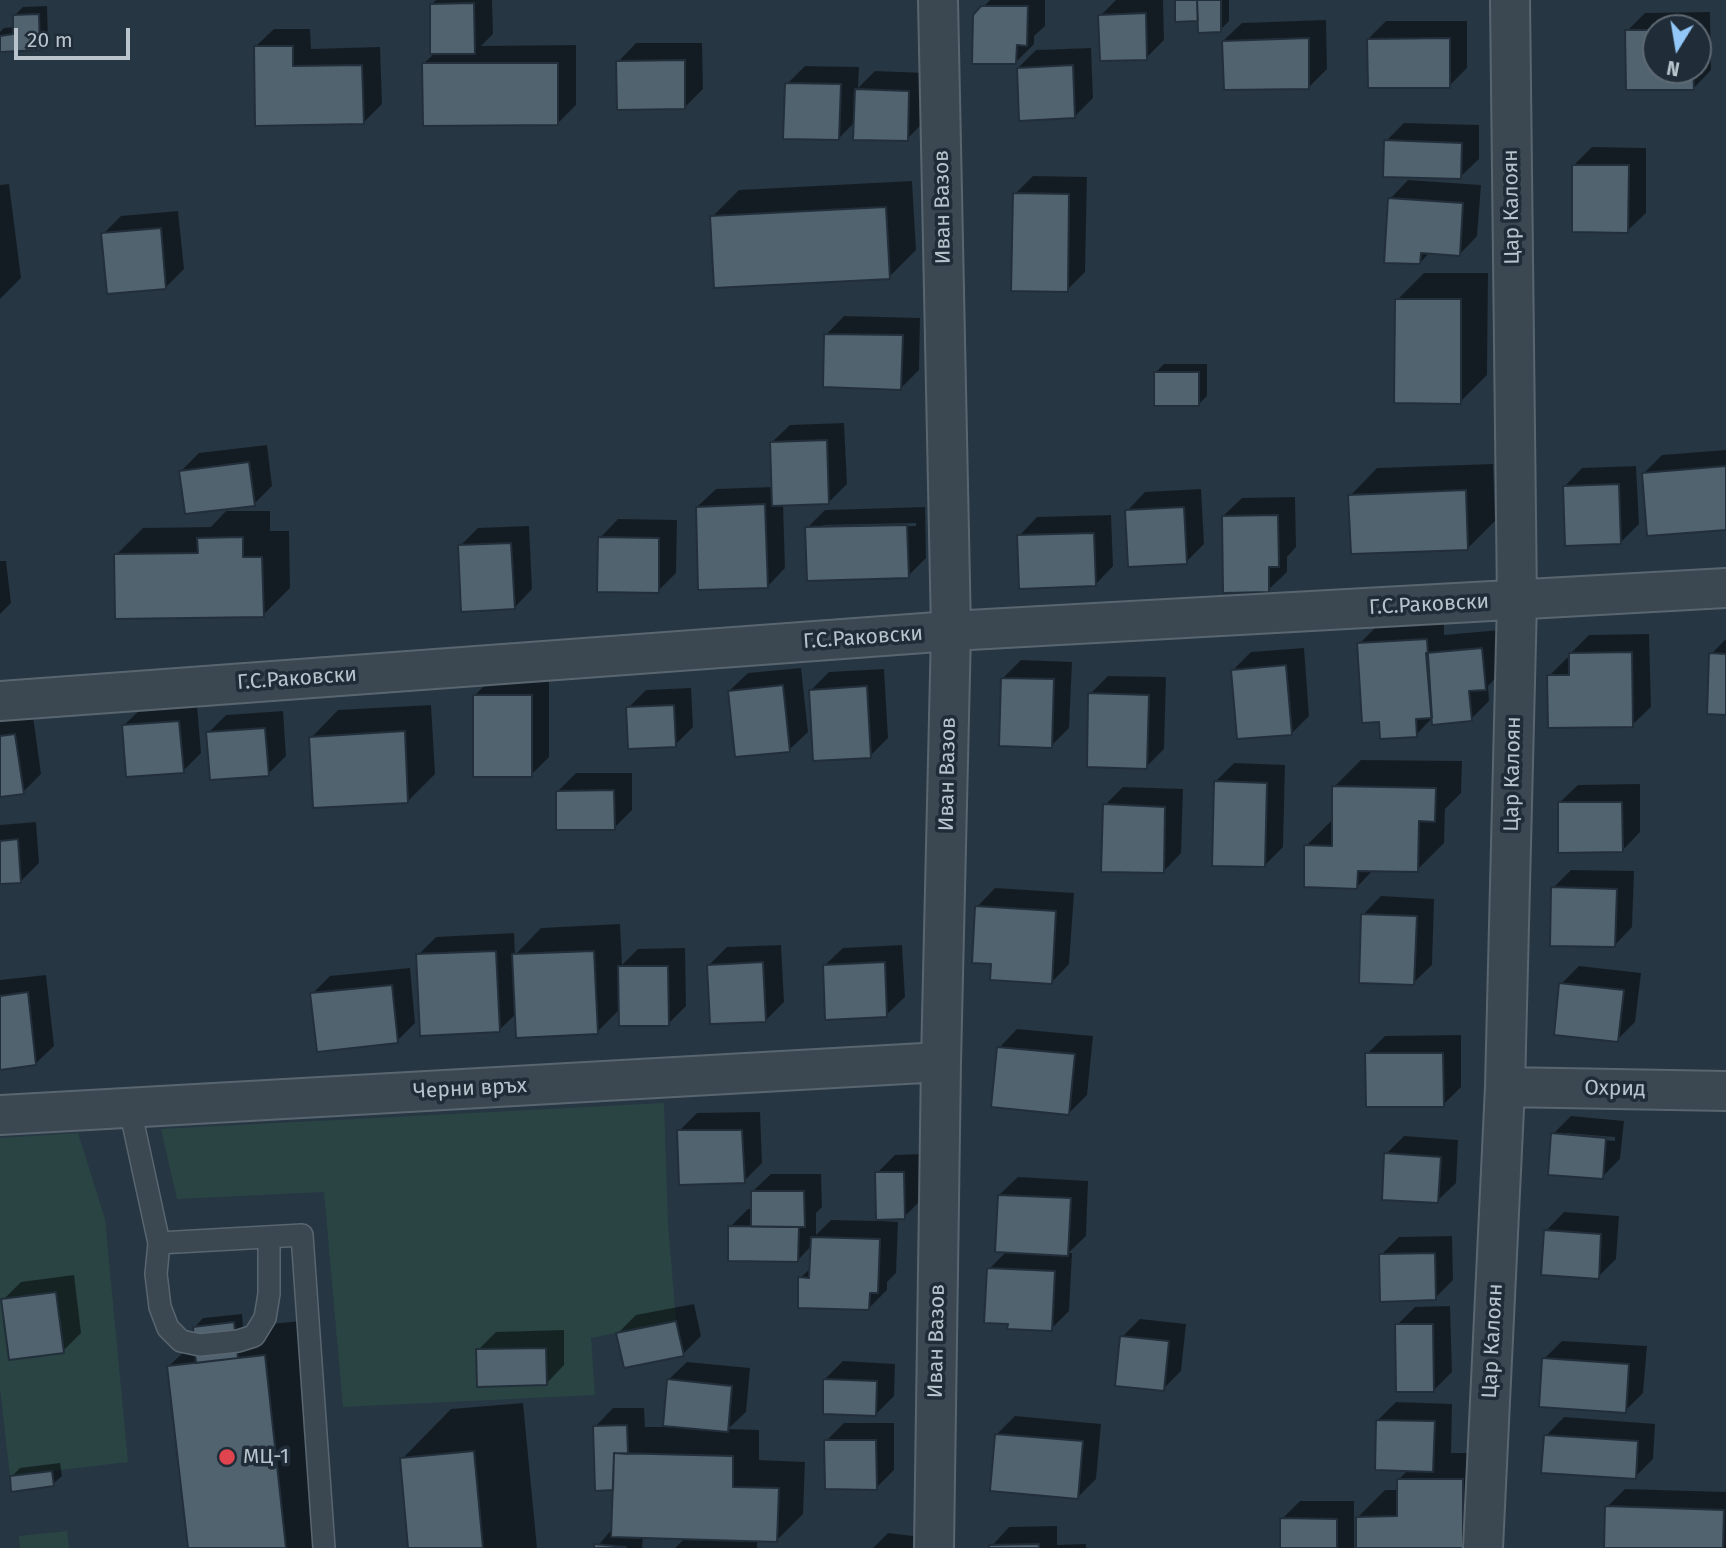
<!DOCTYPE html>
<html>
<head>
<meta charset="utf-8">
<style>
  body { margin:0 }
  #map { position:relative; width:1726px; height:1548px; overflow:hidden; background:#273643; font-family:"Fira Sans",sans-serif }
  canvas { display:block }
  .north { position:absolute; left:1642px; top:14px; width:70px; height:70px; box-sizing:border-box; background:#202d38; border:2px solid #5d6973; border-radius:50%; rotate:191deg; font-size:19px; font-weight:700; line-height:28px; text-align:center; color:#b8c3cc }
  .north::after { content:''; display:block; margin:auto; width:24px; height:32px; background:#92c7f8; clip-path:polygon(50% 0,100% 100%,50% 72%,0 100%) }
  .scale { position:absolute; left:14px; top:28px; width:116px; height:32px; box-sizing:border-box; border:4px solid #b8c3cc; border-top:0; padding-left:9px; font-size:21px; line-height:24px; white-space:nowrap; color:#b8c3cc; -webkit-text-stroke:5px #202d38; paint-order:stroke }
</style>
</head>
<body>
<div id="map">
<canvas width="1726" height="1548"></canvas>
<div class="north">N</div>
<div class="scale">20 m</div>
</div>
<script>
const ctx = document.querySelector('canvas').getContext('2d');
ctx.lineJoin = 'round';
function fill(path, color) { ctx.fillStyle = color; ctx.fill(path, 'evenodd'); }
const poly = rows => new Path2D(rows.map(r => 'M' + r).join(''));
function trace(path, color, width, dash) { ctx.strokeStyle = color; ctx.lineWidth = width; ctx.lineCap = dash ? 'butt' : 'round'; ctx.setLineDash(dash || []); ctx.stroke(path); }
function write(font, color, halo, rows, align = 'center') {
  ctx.font = font + ' "Fira Sans",sans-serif'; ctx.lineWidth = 7; ctx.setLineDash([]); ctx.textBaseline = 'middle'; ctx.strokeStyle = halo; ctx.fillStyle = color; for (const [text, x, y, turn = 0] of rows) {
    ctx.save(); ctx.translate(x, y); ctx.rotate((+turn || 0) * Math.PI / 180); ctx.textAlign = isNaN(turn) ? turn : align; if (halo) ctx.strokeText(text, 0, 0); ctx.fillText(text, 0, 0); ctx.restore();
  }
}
fill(poly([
  [664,1103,668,1224,676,1321,591,1338,595,1395,343,1407,324,1192,177,1199,161,1129],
  [78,1133,105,1219,128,1462,10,1476,0,1388,0,1138],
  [67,1531,69,1548,20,1548,19,1536]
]), '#294443');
fill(poly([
  [436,0,492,0,493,34,481,46,576,45,576,105,558,123,423,64,435,53,432,4],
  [990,0,1045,0,1045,26,1034,36,1034,44,1016,62,974,16],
  [1116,0,1163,0,1164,40,1146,58,1100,16],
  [1177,0,1229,0,1229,21,1220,30,1200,19],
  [47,6,48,40,39,48,0,50,0,32,4,28,15,27,14,16,23,7],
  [1710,12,1711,70,1693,89,1628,88,1627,31,1645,13],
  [1656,28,1698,28,1698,70,1656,70],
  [1326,20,1327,69,1309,87,1223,41,1242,23],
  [1386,21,1467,21,1467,68,1449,86,1368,39],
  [274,29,310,29,311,49,380,47,382,104,364,122,255,47],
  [636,43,702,43,703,89,685,107,618,62],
  [1091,48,1093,98,1075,116,1018,68,1036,50],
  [805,66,859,67,858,88,875,71,926,73,925,121,907,139,855,122,838,139,787,84],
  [1404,123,1479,125,1479,159,1460,177,1386,141],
  [1592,147,1646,148,1646,213,1627,231,1574,165],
  [1033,176,1087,177,1085,272,1067,290,1015,194],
  [1408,180,1481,185,1477,236,1459,255,1430,252,1420,263,1390,199],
  [912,181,916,250,889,277,712,217,739,190],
  [9,184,21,278,0,299,0,185],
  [178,211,184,269,166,287,103,234,121,216],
  [1424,273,1488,273,1487,375,1460,402,1397,300],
  [844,316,920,318,919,370,901,388,826,335],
  [1164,364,1207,364,1207,396,1199,404,1155,373],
  [844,423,847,484,828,503,783,504,785,568,767,587,697,507,716,489,773,487,771,443,790,425],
  [267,445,272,486,254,504,181,471,199,453],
  [1726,450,1726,528,1644,473,1662,455],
  [1493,464,1495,521,1468,548,1350,496,1377,468],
  [1636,466,1639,524,1621,542,1564,487,1582,468],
  [1201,489,1204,544,1186,562,1127,511,1145,492],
  [1295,497,1296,547,1287,557,1287,572,1268,590,1223,516,1242,498],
  [925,507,926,558,908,576,807,528,825,510],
  [916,523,916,526,823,529,823,525],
  [226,511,270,511,270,531,289,531,290,588,263,615,116,555,143,528,211,527],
  [1111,515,1113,566,1095,585,1019,536,1037,517],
  [618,519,677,520,676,573,658,591,600,538],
  [529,526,532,589,514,608,460,546,478,528],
  [0,561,6,561,11,603,0,614],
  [1444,622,1444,635,1500,630,1503,670,1488,686,1489,701,1471,719,1433,717,1416,735,1381,720,1359,644,1377,626],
  [1649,634,1651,707,1632,725,1549,676,1567,658,1571,658,1571,653,1589,635],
  [1726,639,1726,713,1711,654],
  [1304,648,1309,716,1291,734,1233,670,1251,652],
  [1021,660,1072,662,1069,728,1051,746,1003,678],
  [801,668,808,732,789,750,729,691,748,673],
  [884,669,888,738,870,756,811,690,829,672],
  [1108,676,1166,677,1164,749,1146,767,1090,694],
  [493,677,549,677,549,757,531,775,475,695],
  [691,688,693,727,675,745,628,708,646,690],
  [197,704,201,753,183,771,123,726,142,708],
  [431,705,435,774,408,801,311,738,338,710],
  [283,711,286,756,268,774,208,733,226,715],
  [33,716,41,774,23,792,0,795,0,721],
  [1361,760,1462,761,1461,793,1445,809,1444,843,1417,870,1374,869,1357,887,1306,846,1334,818,1334,787],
  [1234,763,1285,765,1283,847,1265,865,1216,781],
  [576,773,632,773,632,810,614,828,558,791],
  [1640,784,1640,832,1622,851,1559,803,1578,785],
  [1123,787,1183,789,1181,853,1163,872,1105,805],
  [36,822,39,863,21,881,0,882,0,825],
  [1571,870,1634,871,1632,927,1614,946,1553,888],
  [995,888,1074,893,1069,964,1051,983,993,962,977,907],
  [1381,896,1434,899,1432,965,1413,983,1363,915],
  [620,924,622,965,638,949,685,948,686,1006,668,1024,620,1009,597,1032,517,1013,499,1030,418,955,436,937,514,933,515,955,541,928],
  [781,945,784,1002,766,1020,709,965,727,947],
  [902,945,905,997,886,1015,824,966,843,948],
  [1579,966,1641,973,1635,1022,1617,1040,1561,984],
  [410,968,415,1023,397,1041,312,994,330,976],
  [46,975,54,1046,35,1064,0,1068,0,980],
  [1017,1029,1093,1036,1087,1095,1069,1113,999,1048],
  [1461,1035,1461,1087,1443,1105,1367,1054,1385,1036],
  [760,1112,762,1163,744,1181,679,1131,697,1113],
  [1571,1116,1624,1121,1620,1159,1602,1177,1553,1134],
  [1567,1133,1615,1137,1615,1141,1567,1136],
  [1404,1136,1458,1140,1456,1183,1437,1201,1386,1154],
  [921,1154,922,1199,904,1217,879,1218,879,1221,898,1222,896,1273,887,1282,887,1290,869,1308,800,1278,812,1267,812,1245,798,1260,730,1227,748,1209,753,1209,752,1192,771,1174,821,1174,822,1207,816,1213,816,1235,831,1220,878,1221,877,1173,895,1155],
  [1018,1177,1088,1181,1086,1236,1068,1253,1072,1253,1069,1311,1051,1329,989,1269,1007,1251,999,1195],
  [1564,1212,1619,1216,1616,1259,1598,1277,1546,1231],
  [1452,1236,1453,1280,1435,1298,1381,1255,1399,1237],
  [74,1275,81,1333,63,1351,3,1300,21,1282],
  [694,1304,701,1336,683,1354,618,1333,636,1315],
  [1450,1306,1452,1372,1434,1390,1397,1325,1415,1307],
  [242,1314,243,1327,300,1321,325,1548,189,1548,169,1366,196,1340,195,1327,203,1318],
  [1140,1319,1186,1324,1181,1371,1163,1389,1122,1337],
  [564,1330,564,1365,546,1384,478,1350,496,1332],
  [1562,1341,1647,1346,1643,1393,1625,1411,1544,1359],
  [843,1361,895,1364,894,1396,876,1414,825,1379],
  [687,1362,750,1368,746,1412,728,1429,759,1430,759,1460,805,1462,803,1514,776,1541,757,1540,757,1548,675,1548,685,1538,643,1536,642,1548,596,1548,613,1528,615,1488,595,1427,613,1408,644,1408,645,1427,664,1427,668,1380],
  [1396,1402,1452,1404,1451,1453,1490,1453,1490,1548,1358,1548,1358,1517,1385,1490,1398,1490,1398,1480,1409,1469,1377,1421],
  [523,1403,537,1548,410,1548,402,1459,451,1409],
  [1015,1416,1101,1424,1096,1479,1078,1497,996,1435],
  [1564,1417,1655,1424,1653,1459,1635,1477,1546,1436],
  [844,1423,894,1423,894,1470,876,1488,826,1441],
  [60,1463,62,1476,53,1484,11,1477,20,1468],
  [1625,1489,1726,1492,1726,1548,1606,1548,1607,1507],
  [1300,1501,1354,1501,1354,1548,1282,1548,1282,1519],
  [1057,1526,1057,1545,1086,1544,1086,1548,990,1548,1009,1527],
  [888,1533,922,1537,921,1548,873,1548]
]), '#0007');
const building = poly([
  [1175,0,1197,0,1198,21,1175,22,1175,0],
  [1197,0,1221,0,1221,32,1198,33,1197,0],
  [474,3,475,54,430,54,430,4,474,3],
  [981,6,1028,6,1027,46,1017,45,1016,64,972,64,973,15,981,6],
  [1146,13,1147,60,1100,61,1098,15,1146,13],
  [39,14,40,50,0,52,0,36,13,34,13,15,39,14],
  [1625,30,1656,30,1656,70,1693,70,1694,90,1626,90,1625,30],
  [1309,38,1309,89,1224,90,1222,41,1309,38],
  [1450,38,1450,88,1368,88,1367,39,1450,38],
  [254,46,293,46,293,66,362,65,364,124,255,126,254,46],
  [685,60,685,109,617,110,616,61,685,60],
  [422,63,558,63,558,125,423,126,422,63],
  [1073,65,1075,118,1019,121,1017,68,1073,65],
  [785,83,841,84,839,140,783,139,785,83],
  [855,89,909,91,908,141,853,140,855,89],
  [1384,140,1462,143,1461,179,1383,177,1384,140],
  [1572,165,1629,165,1628,233,1572,232,1572,165],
  [1013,193,1069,194,1068,292,1011,291,1013,193],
  [1388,198,1463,203,1460,256,1421,253,1420,264,1384,263,1388,198],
  [886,207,890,279,714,288,710,216,886,207],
  [161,228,166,289,107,294,101,233,161,228],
  [1395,299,1461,299,1461,404,1394,403,1395,299],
  [824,334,903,335,901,390,823,387,824,334],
  [1154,372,1199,372,1199,406,1154,406,1154,372],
  [827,440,829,504,772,506,770,442,827,440],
  [249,462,255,506,185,514,179,471,249,462],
  [1726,466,1726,530,1647,536,1642,473,1726,466],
  [1619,484,1621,544,1565,546,1563,486,1619,484],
  [1466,490,1468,550,1351,554,1348,495,1466,490],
  [765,504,768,588,698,590,696,507,765,504],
  [1184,507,1187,564,1128,567,1125,510,1184,507],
  [1278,515,1279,567,1269,567,1269,592,1223,593,1222,516,1278,515],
  [907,525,909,578,807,581,805,527,907,525],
  [1094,533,1096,586,1019,589,1017,535,1094,533],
  [243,537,243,557,262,557,264,617,115,619,114,554,198,553,197,538,243,537],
  [598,537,659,538,659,593,597,592,598,537],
  [511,543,515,609,461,612,458,545,511,543],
  [1427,639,1432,718,1416,719,1417,737,1380,739,1379,722,1362,723,1357,643,1427,639],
  [1482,648,1486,690,1469,691,1472,721,1432,725,1426,653,1482,648],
  [1632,652,1633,727,1548,728,1547,675,1569,675,1569,653,1632,652],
  [1709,653,1726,654,1726,715,1707,714,1709,653],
  [1286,665,1292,735,1237,739,1231,670,1286,665],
  [1001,678,1054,679,1052,748,999,746,1001,678],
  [783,685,790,752,735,757,728,691,783,685],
  [867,686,871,758,813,761,809,690,867,686],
  [1088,693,1149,695,1147,769,1087,767,1088,693],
  [473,695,532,695,532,777,473,777,473,695],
  [674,705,676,747,628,749,626,707,674,705],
  [179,721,184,773,126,777,122,725,179,721],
  [265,728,269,776,210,780,206,732,265,728],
  [405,731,408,803,313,808,309,737,405,731],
  [15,734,24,794,0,797,0,736,15,734],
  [1214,781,1267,783,1265,867,1212,866,1214,781],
  [1332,786,1436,788,1435,822,1419,821,1418,872,1358,871,1357,889,1304,887,1304,845,1332,846,1332,786],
  [614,790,615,830,556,830,556,791,614,790],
  [1558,802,1622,802,1623,852,1558,853,1558,802],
  [1103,804,1165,807,1164,873,1101,872,1103,804],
  [18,839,21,883,0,884,0,841,18,839],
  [1551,887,1617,889,1615,947,1550,946,1551,887],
  [975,906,1056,911,1052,984,990,980,991,964,972,963,975,906],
  [1361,914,1417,916,1414,985,1359,983,1361,914],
  [496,951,500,1032,420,1036,416,954,496,951],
  [594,951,598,1034,516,1038,512,954,594,951],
  [763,962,766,1022,710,1024,707,965,763,962],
  [885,962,887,1017,825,1020,823,965,885,962],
  [618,966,668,966,669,1026,619,1026,618,966],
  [1559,983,1624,990,1618,1042,1554,1035,1559,983],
  [392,985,398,1043,317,1052,310,993,392,985],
  [28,992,36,1065,0,1070,0,996,28,992],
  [997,1047,1075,1054,1069,1115,991,1107,997,1047],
  [1365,1053,1443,1053,1444,1107,1366,1107,1365,1053],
  [677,1130,742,1130,745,1183,679,1185,677,1130],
  [1551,1133,1606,1138,1603,1179,1548,1175,1551,1133],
  [1384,1153,1441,1157,1438,1203,1382,1200,1384,1153],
  [875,1172,904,1172,905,1219,876,1220,875,1172],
  [751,1191,804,1191,805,1227,751,1227,751,1191],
  [998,1195,1071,1198,1068,1256,995,1252,998,1195],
  [728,1226,799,1227,798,1262,728,1261,728,1226],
  [1544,1230,1601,1234,1599,1279,1541,1275,1544,1230],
  [811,1237,880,1239,878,1293,870,1293,869,1310,798,1308,798,1277,809,1278,811,1237],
  [1435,1253,1436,1300,1380,1302,1379,1254,1435,1253],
  [987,1268,1055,1271,1052,1331,1007,1329,1008,1324,984,1323,987,1268],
  [56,1292,64,1353,9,1360,1,1299,56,1292],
  [676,1321,684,1356,624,1368,616,1333,676,1321],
  [234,1322,238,1358,196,1363,193,1327,234,1322],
  [1395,1324,1433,1324,1434,1392,1396,1392,1395,1324],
  [1120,1336,1169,1341,1164,1391,1115,1386,1120,1336],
  [546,1348,547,1385,477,1387,476,1349,546,1348],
  [265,1355,286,1548,188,1548,167,1366,265,1355],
  [1542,1358,1629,1364,1626,1413,1539,1407,1542,1358],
  [667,1379,732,1386,728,1432,663,1426,667,1379],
  [823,1379,877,1381,876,1416,823,1414,823,1379],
  [1376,1420,1435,1421,1433,1472,1375,1470,1376,1420],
  [627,1425,628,1454,614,1453,613,1490,595,1491,593,1426,627,1425],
  [995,1434,1083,1441,1078,1499,990,1491,995,1434],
  [1544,1435,1638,1441,1636,1479,1541,1473,1544,1435],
  [824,1440,876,1440,877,1490,825,1489,824,1440],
  [474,1451,483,1548,408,1548,400,1458,474,1451],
  [614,1453,733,1456,733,1487,779,1488,777,1542,611,1537,614,1453],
  [52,1471,54,1486,11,1492,10,1476,52,1471],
  [1397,1479,1463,1479,1463,1548,1356,1548,1356,1517,1397,1516,1397,1479],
  [1605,1506,1724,1510,1723,1548,1604,1548,1605,1506],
  [1280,1518,1337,1519,1337,1548,1280,1548,1280,1518],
  [594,1544,626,1547,626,1548,594,1548,594,1544],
  [1039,1544,1039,1548,989,1548,989,1545,1039,1544]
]);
fill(building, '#526370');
trace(building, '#222f3a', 2);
const lane = poly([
  [130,1109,159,1243,302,1235,324,1548],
  [159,1243,156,1274,160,1307,168,1328,181,1341,200,1345,238,1341,254,1336,265,1318,269,1294,269,1237]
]);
const street = poly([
  [0,701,951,631,1726,588],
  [1505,1087,1726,1091],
  [0,1115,941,1062],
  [934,1548,941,1062,951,631,938,0],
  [1483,1548,1505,1087,1517,601,1510,0]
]);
trace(lane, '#596670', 24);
trace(street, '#596670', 42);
trace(lane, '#3b4852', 21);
trace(street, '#3b4852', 38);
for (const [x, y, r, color] of [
  [227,1457,9,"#e0444e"]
]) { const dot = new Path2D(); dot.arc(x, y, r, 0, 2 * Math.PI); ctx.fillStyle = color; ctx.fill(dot); trace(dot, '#202d38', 2.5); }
write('21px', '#b8c3cc', '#202d38', [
  ["Иван Вазов",943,207,-91],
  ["Цар Калоян",1512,207,-91],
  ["Г.С.Раковски",1429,605,-3],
  ["Г.С.Раковски",863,638,-4],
  ["Г.С.Раковски",297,679,-4],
  ["Иван Вазов",948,774,-89],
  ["Цар Калоян",1513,774,-89],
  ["Черни връх",470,1089,-3],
  ["Охрид",1615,1089,1],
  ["Иван Вазов",937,1341,-89],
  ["Цар Калоян",1493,1341,-87]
]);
write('21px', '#b8c3cc', '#202d38', [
  ["МЦ-1",243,1457]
], 'left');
</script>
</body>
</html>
